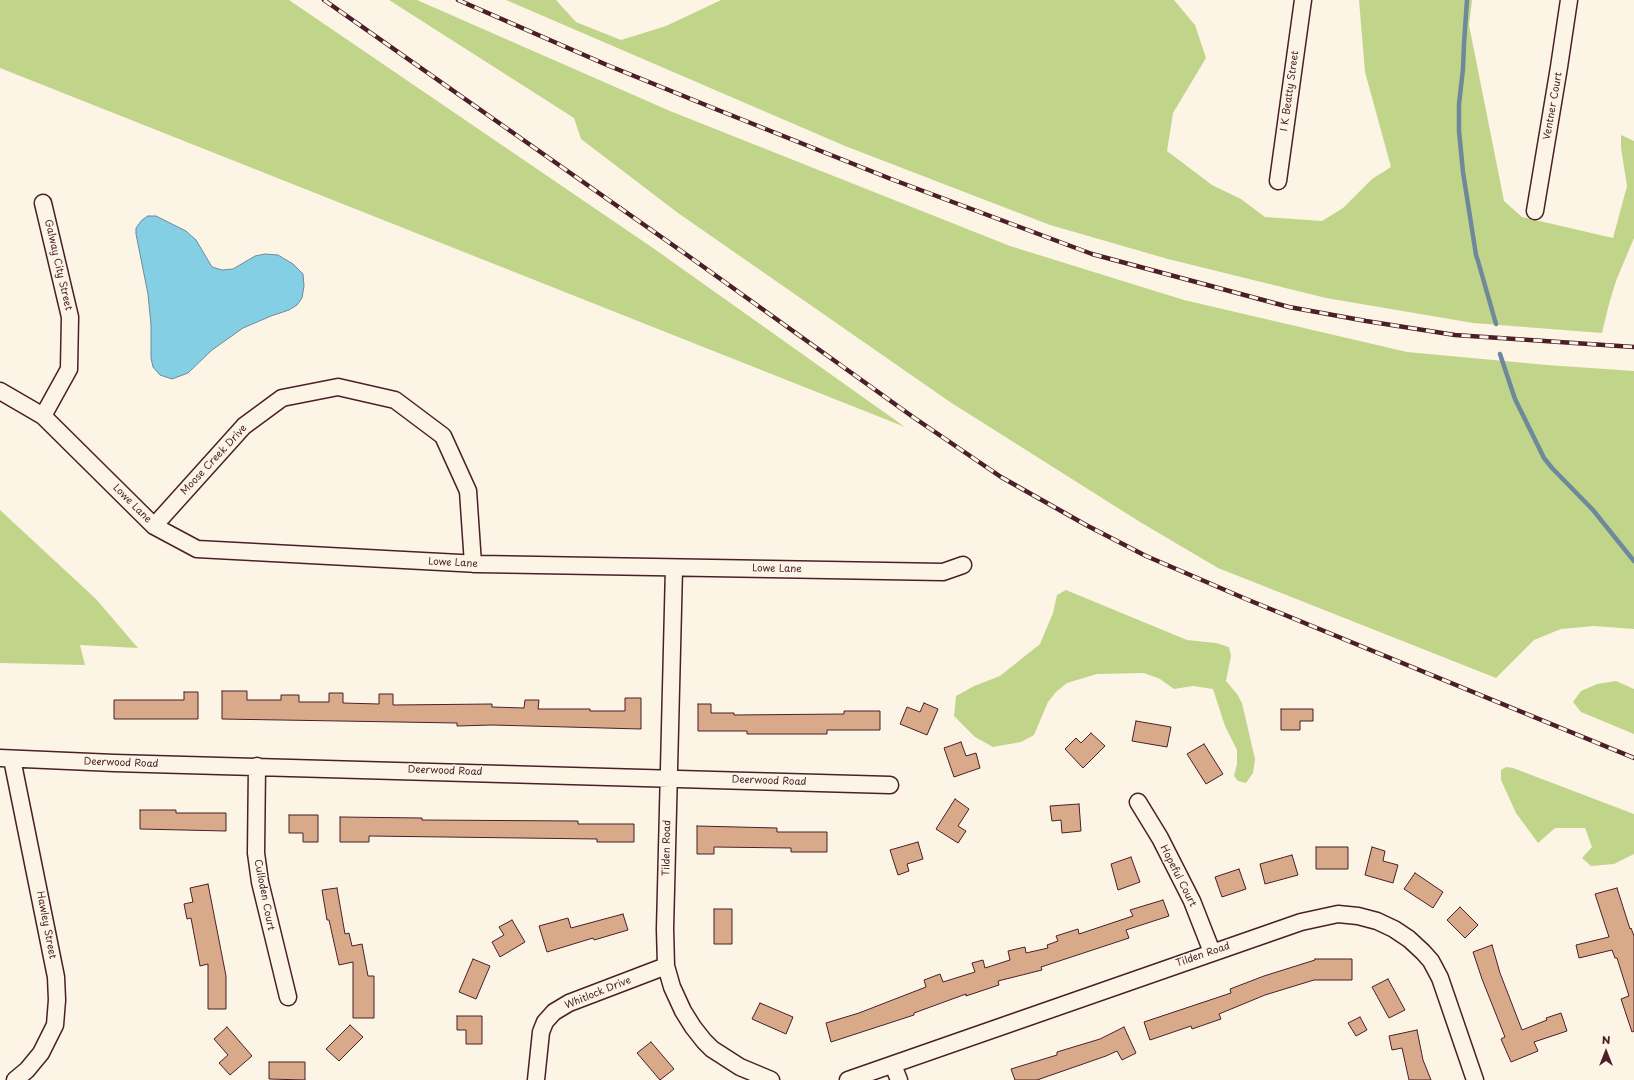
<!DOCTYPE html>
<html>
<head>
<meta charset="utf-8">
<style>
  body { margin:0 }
  #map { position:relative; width:1634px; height:1080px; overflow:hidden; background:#fcf5e5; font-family:"Playpen Sans",sans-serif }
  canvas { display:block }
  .north { position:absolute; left:1586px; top:1032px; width:40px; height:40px; -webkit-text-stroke:3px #fcf5e5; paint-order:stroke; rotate:0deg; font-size:11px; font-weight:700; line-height:16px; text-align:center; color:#4a1f2b }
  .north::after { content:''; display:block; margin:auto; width:14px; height:18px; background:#4a1f2b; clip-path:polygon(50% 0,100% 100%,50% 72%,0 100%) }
</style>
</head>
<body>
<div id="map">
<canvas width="1634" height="1080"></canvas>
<div class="north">N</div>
</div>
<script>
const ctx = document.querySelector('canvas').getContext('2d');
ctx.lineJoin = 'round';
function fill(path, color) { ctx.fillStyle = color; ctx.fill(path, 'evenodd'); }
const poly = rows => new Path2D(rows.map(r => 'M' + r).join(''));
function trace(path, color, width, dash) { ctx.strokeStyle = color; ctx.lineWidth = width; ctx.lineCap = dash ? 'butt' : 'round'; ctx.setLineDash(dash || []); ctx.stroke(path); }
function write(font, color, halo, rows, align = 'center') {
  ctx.font = font + ' "Playpen Sans",sans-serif'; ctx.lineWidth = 3; ctx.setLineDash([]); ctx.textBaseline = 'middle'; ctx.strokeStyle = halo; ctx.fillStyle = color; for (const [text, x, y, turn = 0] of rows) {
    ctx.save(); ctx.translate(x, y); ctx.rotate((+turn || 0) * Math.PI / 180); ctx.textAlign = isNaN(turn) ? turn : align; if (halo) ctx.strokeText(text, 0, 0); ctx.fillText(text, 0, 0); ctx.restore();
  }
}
fill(poly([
  [0,0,289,0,653,248,905,427,0,68],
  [389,0,417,0,670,111,1010,246,1184,300,1407,352,1547,365,1634,371,1634,629,1594,626,1561,629,1534,640,1496,678,1218,568,1140,522,950,402,678,213,581,139,574,118],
  [506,0,556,0,576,22,621,40,666,26,721,0,1174,0,1195,25,1206,58,1173,113,1167,151,1212,185,1241,199,1265,217,1322,221,1343,208,1372,179,1391,167,1365,72,1359,0,1472,0,1469,25,1504,201,1522,217,1613,238,1627,186,1621,148,1621,135,1634,141,1634,238,1616,281,1609,304,1602,333,1473,323,1326,298,1168,259,1050,225,845,146],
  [0,510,96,599,138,648,80,645,85,665,0,663],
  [1066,590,1187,640,1216,643,1229,647,1231,656,1226,681,1237,694,1242,703,1255,759,1253,773,1246,783,1238,781,1234,776,1237,764,1237,750,1225,726,1213,689,1193,686,1174,689,1160,679,1144,673,1097,674,1067,683,1056,692,1048,702,1034,735,1021,742,993,747,975,737,954,716,956,696,974,686,1000,676,1040,644,1053,613,1057,595],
  [1616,681,1634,689,1634,734,1581,712,1573,702,1581,691,1597,684],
  [1506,767,1513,768,1634,814,1634,854,1614,864,1591,866,1582,858,1592,847,1585,828,1555,828,1538,843,1516,813,1501,780,1501,770]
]), '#c1d58a');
const water = poly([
  [148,216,156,216,186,231,196,240,212,267,222,270,233,269,255,256,265,254,278,255,293,264,303,274,304,286,302,298,297,305,289,310,271,316,243,328,212,350,188,373,172,379,160,375,153,367,151,358,151,325,148,294,136,234,136,228,142,220,148,216]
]);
fill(water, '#85cfe5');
trace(water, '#6d899b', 1);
trace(poly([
  [1467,0,1464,43,1463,69,1459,104,1459,131,1463,172,1476,255,1478,261,1496,324],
  [1500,354,1515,399,1544,458,1552,468,1593,510,1634,561]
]), '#6d899b', 4.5);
const building = poly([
  [222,691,247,691,247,700,281,700,281,695,299,695,299,702,329,702,329,693,343,693,343,703,379,704,379,694,393,694,393,705,492,704,492,707,524,708,525,700,539,700,538,709,590,709,590,711,625,711,625,698,641,698,641,729,492,725,457,726,457,723,222,719,222,691],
  [184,692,198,692,198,719,114,719,114,700,184,700,184,692],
  [924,703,938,709,927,735,900,724,907,707,920,712,924,703],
  [698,704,711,704,711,713,734,713,734,715,844,714,844,711,880,711,880,730,827,730,827,734,747,734,747,731,698,731,698,704],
  [1281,709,1313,709,1313,721,1300,721,1300,730,1281,730,1281,709],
  [1136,721,1171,727,1167,747,1132,741,1136,721],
  [1091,733,1105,746,1083,768,1065,749,1076,738,1081,743,1091,733],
  [961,742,966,756,976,753,980,768,954,777,944,748,961,742],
  [1204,744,1223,774,1206,784,1187,754,1204,744],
  [955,799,969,809,958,826,966,831,958,843,936,829,955,799],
  [1079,804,1081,831,1062,833,1061,820,1052,821,1050,806,1079,804],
  [140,810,176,810,176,813,226,813,226,831,140,829,140,810],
  [289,815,318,815,318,842,303,842,303,833,289,833,289,815],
  [340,817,422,818,422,820,578,821,578,824,634,824,634,842,597,842,597,839,369,836,369,842,340,842,340,817],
  [697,826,777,828,777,832,827,832,827,852,791,852,791,848,714,847,714,854,697,854,697,826],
  [918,842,923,859,907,864,909,871,898,875,890,850,918,842],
  [1316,847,1348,847,1348,869,1316,869,1316,847],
  [1372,847,1385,851,1383,861,1398,865,1393,883,1365,875,1372,847],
  [1292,855,1298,875,1265,884,1260,864,1292,855],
  [1131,857,1140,882,1118,890,1111,864,1131,857],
  [1239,869,1246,889,1222,897,1215,877,1239,869],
  [1415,873,1443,892,1433,908,1404,889,1415,873],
  [208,884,226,976,226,1009,208,1009,208,964,200,966,191,918,187,919,184,904,193,902,190,888,208,884],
  [337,888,345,934,349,933,352,946,362,944,368,976,374,976,374,1018,353,1018,353,962,339,965,329,920,327,920,322,890,337,888],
  [1617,888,1630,929,1631,928,1634,936,1634,1031,1632,1032,1621,999,1629,996,1617,958,1615,958,1612,950,1579,958,1576,945,1609,937,1595,894,1617,888],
  [1163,900,1169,916,1126,930,1129,938,1041,967,1042,970,998,981,999,985,966,996,966,994,914,1013,914,1015,831,1042,826,1023,859,1013,926,987,924,980,940,974,943,982,975,972,972,963,983,960,985,968,1010,960,1008,951,1025,947,1026,953,1048,948,1047,945,1058,941,1056,936,1078,929,1079,934,1133,916,1130,910,1163,900],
  [1460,907,1478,925,1465,938,1447,920,1460,907],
  [714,909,732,909,732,944,714,944,714,909],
  [623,914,628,930,594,940,593,938,547,952,539,926,568,918,571,928,623,914],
  [512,920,525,942,500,957,492,942,504,935,499,927,512,920],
  [1492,945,1500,973,1522,1030,1547,1020,1546,1018,1561,1013,1567,1031,1534,1042,1538,1051,1511,1062,1501,1039,1505,1037,1482,979,1473,952,1492,945],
  [473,959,490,966,476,999,459,992,473,959],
  [1315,959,1352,959,1352,980,1314,980,1265,995,1219,1014,1221,1019,1192,1029,1191,1026,1150,1040,1144,1022,1231,993,1230,989,1264,976,1315,960,1315,959],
  [1388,979,1405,1010,1389,1018,1372,987,1388,979],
  [760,1003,793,1017,786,1034,752,1019,760,1003],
  [457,1016,482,1016,482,1044,466,1044,466,1030,457,1030,457,1016],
  [1360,1017,1367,1030,1356,1036,1348,1023,1360,1017],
  [350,1025,363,1037,339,1061,326,1049,350,1025],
  [227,1027,252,1056,230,1075,219,1063,228,1055,214,1039,227,1027],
  [1124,1027,1136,1053,1122,1060,1117,1051,1106,1056,1037,1080,1015,1080,1011,1069,1057,1055,1057,1052,1100,1039,1124,1027],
  [1417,1030,1423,1060,1431,1080,1409,1080,1402,1048,1392,1050,1389,1036,1417,1030],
  [651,1042,674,1069,660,1080,637,1053,651,1042],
  [269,1062,305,1062,305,1080,269,1079,269,1062]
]);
fill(building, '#d8aa89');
trace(building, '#4a1f2b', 1);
const street = poly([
  [1278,181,1303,0],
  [1535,211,1559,67,1569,0],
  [0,391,43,416,154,526,197,549,479,564,943,572,963,565],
  [43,416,69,369,70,317,43,203],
  [154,526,244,426,282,398,338,387,395,400,443,436,468,491,473,564],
  [674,568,665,929,666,966,672,987,683,1011,693,1027,704,1041,712,1049,740,1067,771,1080],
  [0,758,114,763,890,785],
  [12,759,56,977,57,1000,55,1025,41,1053,27,1070,15,1080],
  [257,766,256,853,260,882,288,997],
  [1138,802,1160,838,1192,901,1212,952],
  [893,1065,899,1080],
  [536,1080,541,1032,545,1022,554,1012,569,1003,666,966],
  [848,1080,1301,922,1338,914,1358,916,1377,921,1394,929,1409,939,1423,952,1431,961,1440,978,1475,1080]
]);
trace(street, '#4a1f2b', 19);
trace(street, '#fcf5e5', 16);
const rail = poly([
  [324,0,687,255,913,417,1001,477,1086,525,1146,556,1246,599,1634,758],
  [458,0,607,65,718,110,891,179,1092,254,1289,307,1366,321,1455,335,1634,347]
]);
trace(rail, '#4a1f2b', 4.5);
trace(rail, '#fcf5e5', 3, [9]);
write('10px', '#4a1f2b', '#fcf5e5', [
  ["I K Beatty Street",1290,91,-82],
  ["Ventner Court",1553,106,-80],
  ["Galway City Street",58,265,77],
  ["Moose Creek Drive",214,460,-47],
  ["Lowe Lane",132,504,45],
  ["Lowe Lane",453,563,3],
  ["Lowe Lane",777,569,1],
  ["Deerwood Road",121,763,2],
  ["Deerwood Road",445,771,2],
  ["Deerwood Road",769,781,2],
  ["Tilden Road",667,848,-89],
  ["Hopeful Court",1178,876,63],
  ["Culloden Court",264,895,79],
  ["Hawley Street",46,925,79],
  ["Tilden Road",1203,955,-19],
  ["Whitlock Drive",598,993,-22]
]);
</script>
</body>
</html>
